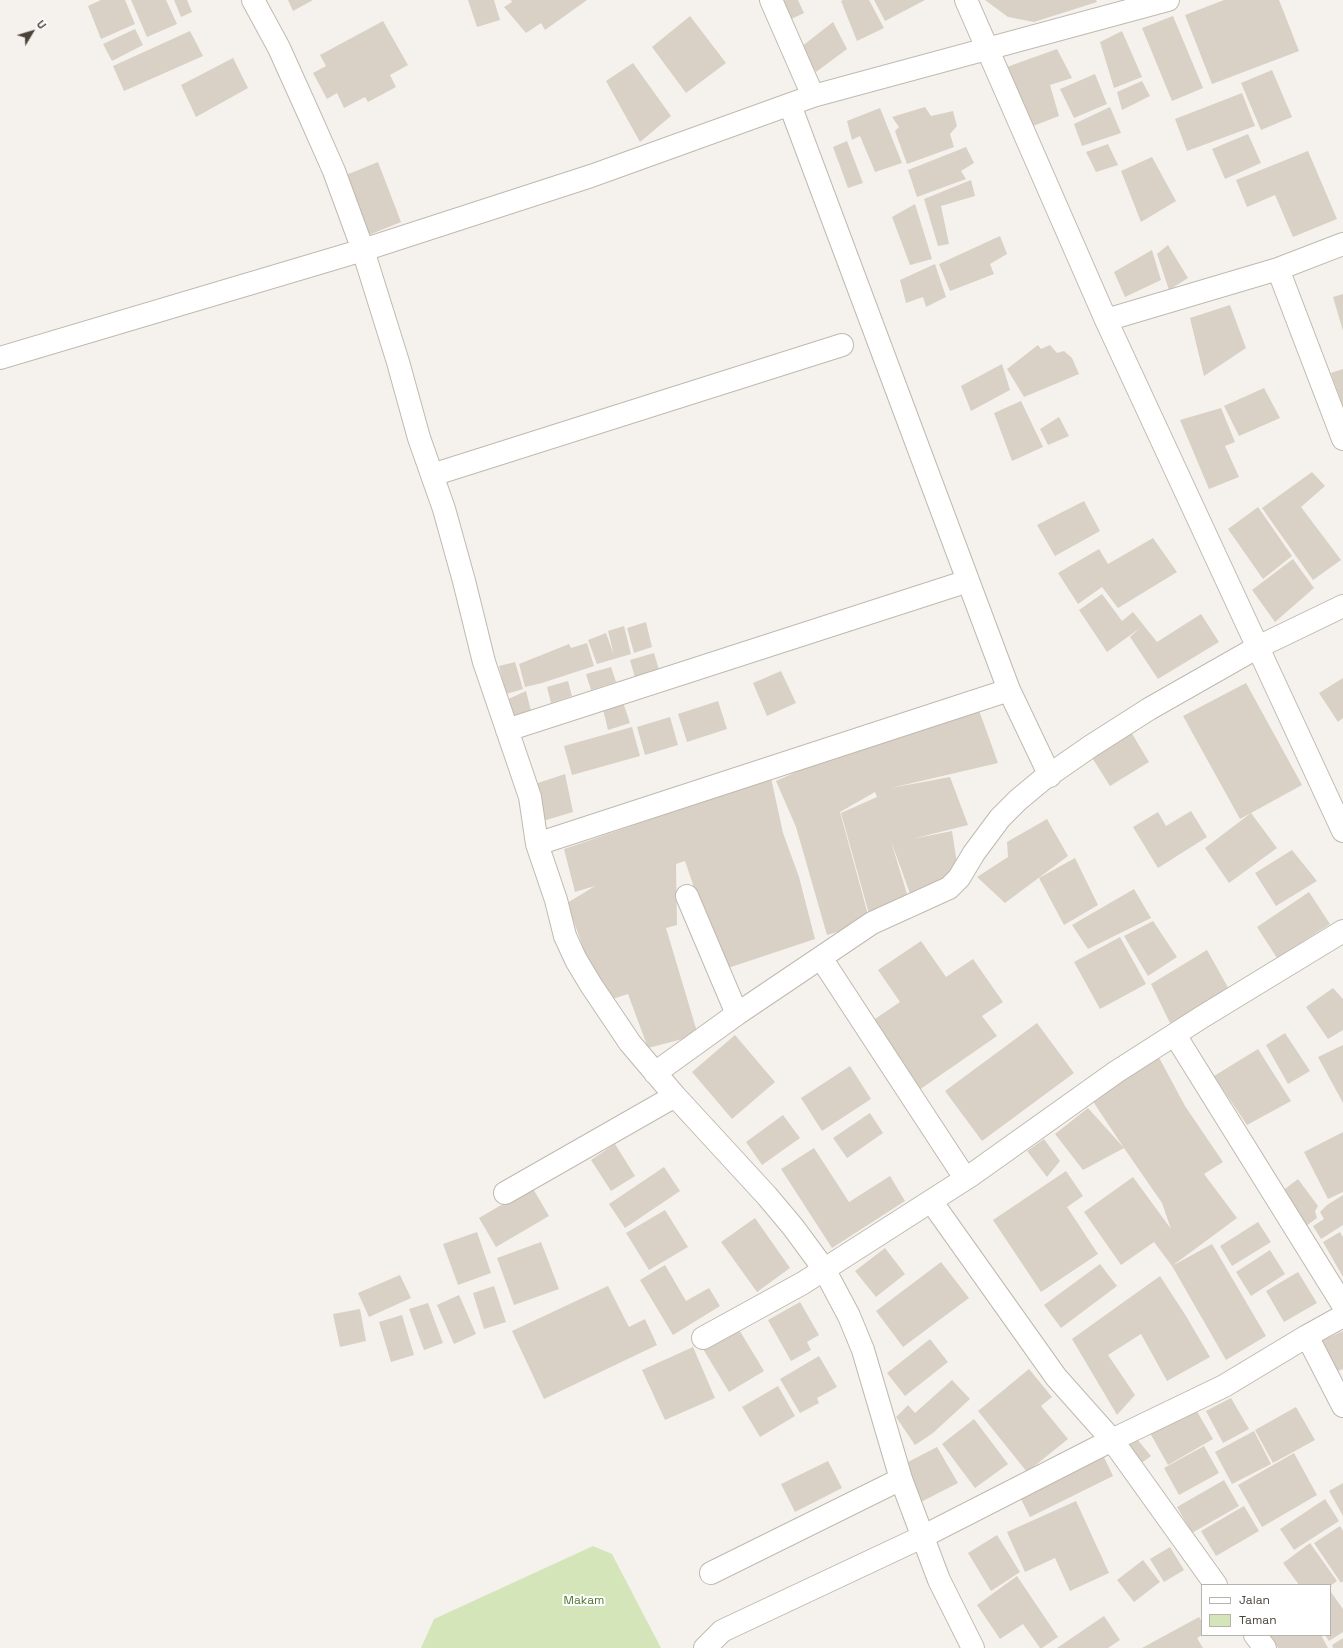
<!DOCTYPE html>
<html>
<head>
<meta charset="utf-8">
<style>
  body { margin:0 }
  #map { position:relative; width:1343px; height:1648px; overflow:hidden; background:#f5f2ed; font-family:"Space Grotesk",sans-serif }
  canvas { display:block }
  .legend { position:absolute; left:1201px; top:1584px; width:130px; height:52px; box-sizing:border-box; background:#fff; border:1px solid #b7b4b0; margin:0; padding:5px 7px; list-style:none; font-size:12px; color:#4a433a }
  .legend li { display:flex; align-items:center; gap:8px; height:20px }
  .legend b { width:20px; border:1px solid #b7b4b0 }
  .north { position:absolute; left:12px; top:12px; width:40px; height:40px; -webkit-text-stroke:3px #fff; paint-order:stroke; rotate:52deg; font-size:11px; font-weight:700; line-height:16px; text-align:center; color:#4a433a }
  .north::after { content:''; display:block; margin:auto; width:14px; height:18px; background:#4a433a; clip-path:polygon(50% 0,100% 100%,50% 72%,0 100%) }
</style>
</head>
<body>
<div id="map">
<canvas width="1343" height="1648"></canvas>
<ul class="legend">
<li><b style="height:5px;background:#fff"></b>Jalan</li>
<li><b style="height:11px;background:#d4e6b9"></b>Taman</li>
</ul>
<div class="north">U</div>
</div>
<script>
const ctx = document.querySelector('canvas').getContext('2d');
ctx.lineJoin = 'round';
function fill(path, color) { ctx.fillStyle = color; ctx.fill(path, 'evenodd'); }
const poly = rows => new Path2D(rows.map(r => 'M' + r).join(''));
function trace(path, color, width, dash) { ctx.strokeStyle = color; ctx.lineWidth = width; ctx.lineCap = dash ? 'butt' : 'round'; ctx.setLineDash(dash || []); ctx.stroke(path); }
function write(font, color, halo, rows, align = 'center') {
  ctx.font = font + ' "Space Grotesk",sans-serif'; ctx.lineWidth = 4; ctx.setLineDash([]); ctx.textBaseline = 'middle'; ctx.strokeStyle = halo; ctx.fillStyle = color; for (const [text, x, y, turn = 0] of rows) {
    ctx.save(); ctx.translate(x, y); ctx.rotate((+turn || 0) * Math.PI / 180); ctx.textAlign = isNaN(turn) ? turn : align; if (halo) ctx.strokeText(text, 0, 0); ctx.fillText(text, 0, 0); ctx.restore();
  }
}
fill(poly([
  [593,1546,612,1554,661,1648,421,1648,434,1619]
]), '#d4e6b9');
fill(poly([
  [101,0,125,0,135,24,101,39,88,6],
  [131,0,166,0,177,24,147,37],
  [174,0,187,0,192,12,181,17],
  [288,0,313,0,293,11],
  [468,0,494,0,500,20,477,27],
  [511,0,587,0,545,30,541,23,526,33,504,7,512,2],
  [778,0,798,0,804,13,787,21],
  [843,0,869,0,884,28,857,41,841,1],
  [874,0,925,0,885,21],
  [985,0,1096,0,1097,2,1034,22,1008,17],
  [1224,0,1279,0,1299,51,1212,84,1185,15],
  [690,16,726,63,686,93,652,47],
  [1173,16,1203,88,1172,101,1142,28],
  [383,21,408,65,390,75,396,87,368,102,365,97,344,108,337,93,327,99,313,73,326,66,320,55],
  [833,22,847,49,816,72,801,47],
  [135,29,143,45,112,61,103,44],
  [190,31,203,56,124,91,113,66],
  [1122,31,1142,77,1114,88,1100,42],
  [1057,49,1072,78,1050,85,1059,116,1028,128,1004,68],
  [233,58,248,88,196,117,181,85],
  [633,63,671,116,640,142,606,81],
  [1272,70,1292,117,1261,130,1241,83],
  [1095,74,1107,104,1074,118,1060,89],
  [1142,81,1150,96,1122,110,1117,92],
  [1242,93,1255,126,1187,151,1175,119],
  [925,107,931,116,953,111,957,126,950,134,954,147,907,164,895,131,899,127,892,117],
  [1110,107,1121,133,1082,146,1074,124],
  [880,108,902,163,875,172,860,136,852,140,847,121],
  [1248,134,1261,163,1225,179,1212,149],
  [847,141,863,183,848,188,833,147],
  [1108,144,1118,165,1096,172,1086,152],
  [966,147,974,163,961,171,966,179,917,197,908,170],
  [1308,151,1337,219,1293,237,1275,195,1247,207,1236,180],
  [1152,157,1176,201,1141,222,1121,171],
  [378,162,401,222,364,237,341,177],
  [971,180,975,196,941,206,949,244,938,246,924,199],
  [915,204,932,259,910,265,892,217],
  [1000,236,1007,254,990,264,994,274,950,291,939,264],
  [1168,245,1188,278,1169,290,1157,254],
  [1152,250,1161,280,1125,297,1114,272],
  [935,264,946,297,926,307,923,297,906,303,900,280],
  [1343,294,1343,331,1333,297],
  [1230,305,1246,348,1204,376,1190,318],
  [1038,345,1041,349,1050,345,1057,353,1064,351,1072,358,1079,374,1024,397,1007,369],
  [1002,364,1010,390,971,411,961,386],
  [1343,369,1343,407,1331,373],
  [1264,388,1280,418,1239,436,1224,406],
  [1021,401,1043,447,1012,461,994,413],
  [1221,408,1235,442,1225,446,1239,477,1209,489,1180,420],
  [1059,417,1069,436,1048,445,1040,429],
  [1312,472,1325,486,1301,507,1341,560,1313,580,1262,508],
  [1084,501,1100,531,1055,556,1037,525],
  [1258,507,1292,556,1263,579,1228,529],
  [1153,538,1177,572,1118,608,1102,587,1078,604,1058,573,1099,549,1108,564],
  [1293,559,1314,588,1275,622,1252,590],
  [1102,594,1122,621,1133,612,1157,642,1201,614,1219,642,1158,679,1130,637,1140,628,1107,652,1079,610],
  [646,622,652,647,634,653,627,628],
  [624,626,631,654,597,664,588,640,606,633,614,655,608,631],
  [587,643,594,666,542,683,525,687,519,664,569,644,571,648],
  [654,653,660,673,636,681,630,660],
  [515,662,523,689,506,694,499,666],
  [611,667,616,682,591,690,586,674],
  [781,671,796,703,767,716,753,683],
  [1343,678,1343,718,1338,722,1319,693],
  [568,681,572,696,551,703,547,687],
  [1246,683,1302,785,1251,813,1277,848,1229,883,1205,848,1251,813,1240,819,1183,716],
  [526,691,531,711,511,718,506,700],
  [621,696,630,723,608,730,601,701],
  [718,701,727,729,687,742,678,714],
  [976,702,998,763,891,788,950,777,968,825,912,839,952,831,959,876,913,902,891,841,910,904,871,921,841,813,877,797,875,792,840,812,870,922,827,935,796,827,776,781,854,746],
  [670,717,678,745,645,755,637,727],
  [632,727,640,756,572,775,564,746],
  [1131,732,1149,762,1110,786,1091,756],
  [565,774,573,812,543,821,535,784],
  [771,778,783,833,799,877,815,939,722,970,685,861,676,864,677,925,666,928,698,1035,648,1048,628,994,603,1002,567,903,595,886,575,892,564,849],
  [1191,811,1207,837,1158,868,1133,827,1158,812,1166,826],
  [1047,819,1068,856,1005,903,977,877,1008,857,1007,842],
  [1292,850,1317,881,1276,906,1255,873],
  [1075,858,1098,905,1064,925,1039,878],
  [1134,889,1151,918,1088,949,1072,925],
  [1309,892,1330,924,1277,958,1257,927],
  [1153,921,1177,957,1148,976,1124,936],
  [1120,937,1146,984,1100,1009,1074,962],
  [921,941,946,977,973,959,1003,1002,982,1016,997,1036,919,1090,872,1021,900,1002,878,970],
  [1207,950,1230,991,1170,1023,1151,984],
  [1333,988,1343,999,1343,1030,1328,1039,1306,1007],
  [1037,1023,1074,1073,982,1141,945,1091],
  [1285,1033,1310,1071,1288,1084,1266,1045],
  [735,1035,775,1082,732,1119,692,1072],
  [1343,1045,1343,1103,1318,1057],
  [1258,1049,1291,1101,1247,1125,1214,1076],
  [1155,1050,1185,1106,1223,1162,1204,1174,1237,1218,1172,1266,1212,1244,1266,1336,1226,1360,1172,1266,1154,1242,1121,1265,1084,1212,1133,1177,1171,1229,1162,1203,1124,1148,1083,1170,1055,1134,1088,1108,1124,1148,1088,1094],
  [850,1066,871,1099,822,1131,801,1098],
  [870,1113,883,1133,847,1158,833,1138],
  [783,1115,800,1138,762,1165,746,1142],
  [1343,1132,1343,1192,1328,1199,1304,1152],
  [1044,1139,1060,1161,1047,1177,1027,1151],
  [615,1144,635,1176,611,1191,591,1160],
  [814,1148,849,1202,890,1176,905,1201,832,1248,781,1169],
  [664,1167,680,1191,625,1228,609,1204],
  [1066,1171,1083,1196,1067,1207,1098,1254,1041,1292,993,1220],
  [1298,1179,1318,1206,1315,1211,1317,1218,1302,1229,1277,1195],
  [532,1187,549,1216,496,1247,479,1218],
  [1343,1195,1343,1225,1321,1239,1313,1226,1324,1219,1320,1212,1327,1205],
  [665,1210,688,1247,649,1270,626,1233],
  [755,1218,790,1268,757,1292,721,1242],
  [1258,1222,1271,1242,1232,1266,1220,1246],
  [477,1232,491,1273,458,1285,443,1244],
  [1340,1232,1343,1237,1343,1277,1323,1242],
  [541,1242,559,1289,514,1305,497,1258],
  [885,1248,905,1274,876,1297,855,1271],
  [1270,1250,1285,1274,1251,1296,1236,1272],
  [941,1262,969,1298,903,1347,876,1311],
  [1100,1264,1117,1286,1061,1328,1044,1305],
  [665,1265,686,1301,709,1288,720,1306,673,1335,640,1280],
  [1298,1272,1317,1303,1284,1322,1266,1291],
  [400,1275,411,1298,369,1317,358,1293],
  [1160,1276,1186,1316,1210,1357,1167,1381,1141,1334,1108,1355,1135,1395,1117,1415,1072,1339],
  [494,1286,506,1322,484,1329,473,1293],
  [608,1286,629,1327,645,1319,657,1345,544,1399,512,1331],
  [459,1295,476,1334,454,1344,437,1305],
  [800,1302,819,1335,807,1342,811,1350,791,1361,768,1320],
  [428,1303,443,1343,424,1350,409,1309],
  [360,1309,366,1341,340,1347,333,1314],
  [402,1315,414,1355,391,1362,379,1322],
  [738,1328,764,1371,729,1392,703,1349],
  [1343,1331,1343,1369,1333,1373,1319,1342],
  [930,1339,948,1362,905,1396,887,1373],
  [693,1347,715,1398,665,1420,642,1370],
  [819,1356,837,1387,817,1398,819,1403,800,1413,780,1379],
  [1029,1369,1052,1397,1041,1406,1068,1439,1027,1472,978,1411],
  [952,1380,970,1399,933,1433,915,1445,896,1417,908,1405,915,1413],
  [778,1386,795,1416,760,1437,742,1407],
  [1231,1398,1249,1429,1223,1443,1206,1411],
  [1296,1407,1315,1440,1273,1463,1255,1430],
  [1195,1408,1213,1439,1168,1465,1150,1433],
  [974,1419,1008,1464,975,1488,942,1444],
  [1254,1431,1271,1464,1232,1484,1215,1452],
  [1136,1438,1151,1456,1139,1465,1125,1447],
  [1204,1446,1219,1473,1179,1495,1164,1468],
  [937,1447,958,1483,917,1504,904,1464],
  [1294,1453,1317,1495,1262,1527,1238,1485],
  [1103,1455,1113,1476,1030,1517,1019,1495],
  [828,1461,842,1488,795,1512,781,1484],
  [1224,1480,1239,1506,1192,1533,1177,1507],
  [1343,1483,1343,1516,1329,1491],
  [1325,1499,1339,1521,1294,1550,1280,1529],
  [1076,1501,1109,1573,1070,1591,1055,1558,1025,1572,1007,1532],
  [1244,1506,1259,1531,1216,1556,1201,1531],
  [1340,1526,1343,1531,1343,1581,1341,1583,1314,1543],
  [997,1535,1020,1572,991,1591,968,1553],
  [1310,1543,1337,1581,1330,1586,1299,1585,1283,1563],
  [1170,1547,1184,1570,1164,1582,1150,1559],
  [1143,1560,1160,1582,1134,1602,1117,1580],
  [1017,1576,1058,1637,1042,1648,1040,1648,1023,1624,1000,1639,977,1605],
  [1331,1592,1343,1609,1343,1632,1329,1641,1325,1635,1330,1635,1330,1593],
  [1104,1616,1120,1640,1108,1648,1057,1648],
  [1199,1617,1202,1622,1202,1635,1197,1638,1203,1648,1142,1648],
  [1270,1635,1321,1635,1328,1648,1278,1648],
  [1343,1638,1343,1648,1333,1648,1332,1645]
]), '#d9d0c6');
const minor = poly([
  [253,0,279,48,311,119,334,171,363,250,398,362,419,438,444,509,464,581,484,662,530,797,537,844,556,900,565,936,576,960,591,985,630,1043,675,1096,767,1196,793,1227,824,1269,849,1316,863,1350,901,1479,939,1580,973,1648],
  [771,0,813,96],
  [966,0,1106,320,1343,831],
  [790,105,1009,690,1050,776],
  [1278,269,1343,439],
  [1106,320,1278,269,1343,244],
  [0,358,363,250,591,176,813,96,1168,0],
  [432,475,842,345],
  [507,730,968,581],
  [537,844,1009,690],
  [687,896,737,1014],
  [821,958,965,1178],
  [1175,1035,1343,1305],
  [655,1073,737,1014,872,923,949,888,959,878,974,853,1000,818,1018,800,1042,780,1091,746,1149,709,1258,647,1343,606],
  [505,1193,675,1096],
  [931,1201,1056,1377,1112,1440,1216,1585],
  [1307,1336,1343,1406],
  [703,1338,803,1283,970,1176,1116,1072,1202,1017,1343,931],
  [711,1573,901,1479],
  [1255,1635,1265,1648],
  [705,1648,722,1631,922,1537,1112,1440,1224,1386,1307,1336,1343,1316]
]);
trace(minor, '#c0b9af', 24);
trace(minor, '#fff', 22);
write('12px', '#507930', '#fff', [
  ["Makam",584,1601]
]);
</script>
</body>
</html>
